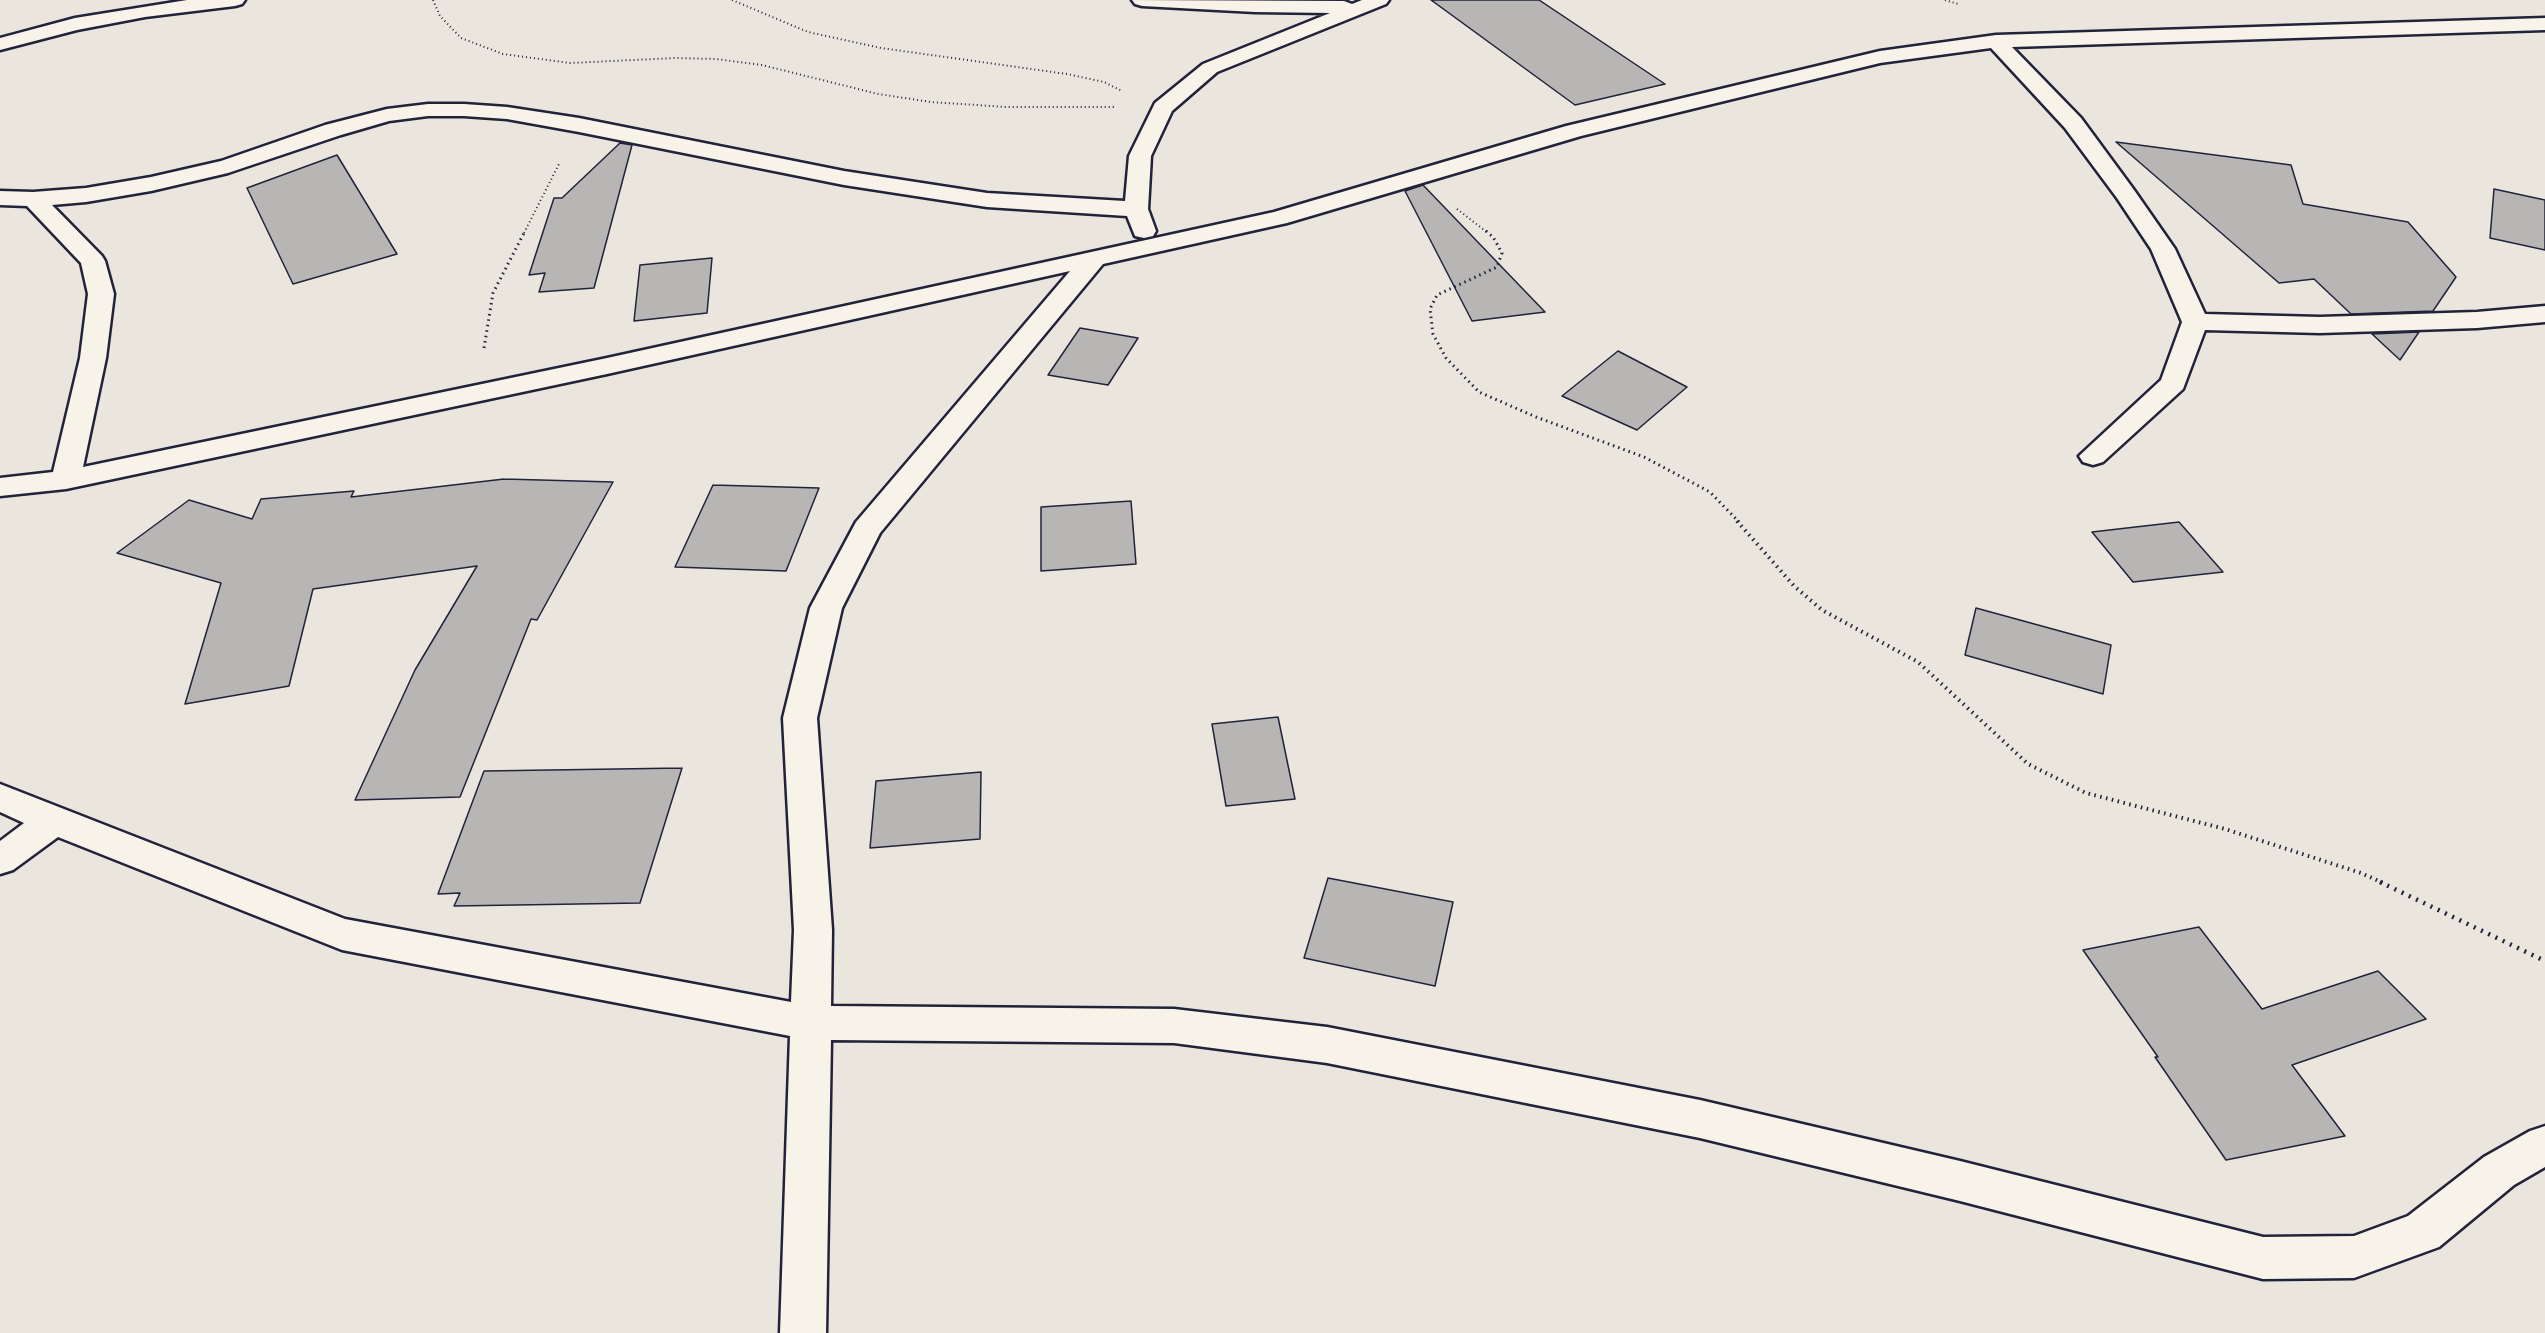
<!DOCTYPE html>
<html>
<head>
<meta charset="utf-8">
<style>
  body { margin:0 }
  canvas { display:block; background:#eae6de }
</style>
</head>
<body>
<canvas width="2545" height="1333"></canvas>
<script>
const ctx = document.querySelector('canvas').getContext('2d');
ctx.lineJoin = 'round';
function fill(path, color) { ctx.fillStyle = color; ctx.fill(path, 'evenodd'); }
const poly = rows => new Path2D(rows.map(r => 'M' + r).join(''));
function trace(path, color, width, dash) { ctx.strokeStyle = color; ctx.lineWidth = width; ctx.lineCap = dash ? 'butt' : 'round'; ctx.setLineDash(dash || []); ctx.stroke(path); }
const building = poly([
  [1431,0,1539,0,1665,84,1575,105,1431,0],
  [2116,142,2291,165,2303,204,2408,222,2456,277,2433,311,2351,314,2314,279,2279,283,2116,142],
  [620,143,632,145,594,288,539,292,545,273,529,275,554,198,562,198,620,143],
  [337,155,397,254,293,284,247,188,337,155],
  [1423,185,1545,312,1472,321,1405,191,1423,185],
  [2494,189,2545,200,2545,250,2490,238,2494,189],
  [712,258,707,313,634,321,640,265,712,258],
  [1080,328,1138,338,1108,385,1048,375,1080,328],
  [2419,332,2400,360,2372,334,2419,332],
  [1618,351,1687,387,1637,430,1562,396,1618,351],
  [504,479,613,482,537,620,531,619,460,797,355,800,415,670,477,566,313,589,289,686,185,704,221,583,117,553,189,500,252,519,261,499,354,491,351,497,504,479],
  [713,485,819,488,786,571,675,567,713,485],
  [1131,501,1136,564,1041,571,1041,507,1131,501],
  [2179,522,2223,572,2133,582,2092,532,2179,522],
  [1976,608,2111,645,2103,694,1965,655,1976,608],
  [1278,717,1295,799,1226,806,1212,724,1278,717],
  [682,768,640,903,454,906,460,893,438,894,484,771,682,768],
  [981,772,980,839,870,848,876,781,981,772],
  [1328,878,1453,902,1435,986,1304,958,1328,878],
  [2199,927,2262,1009,2378,971,2426,1019,2292,1065,2345,1136,2226,1160,2155,1057,2158,1057,2083,950,2199,927]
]);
fill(building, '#b8b6b5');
trace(building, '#22223b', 1.5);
const minor = poly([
  [187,0,245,0,242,4,235,6,145,17,77,30,0,50,0,38,75,18,187,0],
  [1132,0,1344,1,1352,4,1362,0,1389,0,1386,4,1217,72,1172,111,1151,156,1148,209,1156,231,1153,236,1144,238,1135,236,1127,216,987,207,844,185,579,132,507,119,464,116,428,116,389,121,341,135,228,173,151,191,86,202,52,205,102,256,105,261,114,294,106,358,83,467,607,358,1274,212,1566,126,1880,51,1996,35,2545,18,2545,30,2012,47,2081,118,2134,190,2175,249,2205,314,2320,317,2477,312,2545,306,2545,322,2477,328,2320,333,2205,330,2183,389,2103,462,2093,465,2083,462,2079,456,2161,380,2182,322,2151,249,2117,198,2065,128,1991,48,1880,63,1581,136,1287,223,1103,264,880,533,842,608,817,718,832,930,831,1006,1174,1009,1327,1027,1700,1100,1960,1161,2263,1237,2354,1236,2408,1216,2484,1157,2530,1131,2545,1126,2545,1167,2514,1185,2439,1247,2354,1278,2263,1279,1960,1201,1700,1138,1327,1063,1174,1043,831,1040,826,1333,780,1333,790,1036,342,950,58,837,13,870,0,874,0,841,24,823,0,812,0,784,345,919,791,1002,794,930,783,718,810,608,856,522,1070,271,607,374,66,489,0,496,0,478,53,472,80,358,88,294,81,263,27,206,0,205,0,191,33,192,86,188,151,177,221,161,325,125,387,109,428,104,464,104,507,107,579,118,844,171,987,193,1125,201,1129,156,1155,103,1203,64,1330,13,1255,12,1142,6,1135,4,1132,0]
]);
trace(minor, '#22223b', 5);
trace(poly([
  [433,0,440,16,461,38,503,54,570,63,675,58,716,59,762,65,878,94,931,102,1006,107,1114,107],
  [732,0,808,32,881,48,1067,74,1104,82,1122,91],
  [1945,0,1958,4],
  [1457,209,1488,233],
  [524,233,560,162]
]), '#22223b', 2, [1, 3]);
trace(poly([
  [1486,231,1493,237,1502,253,1497,267,1437,295,1430,309,1433,334,1446,358,1479,392,1536,417,1644,457,1710,492,1739,522],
  [484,348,493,293,525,231]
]), '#22223b', 3, [1.5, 4]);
trace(poly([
  [1737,521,1794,586,1822,610,1918,662,2028,764,2086,793,2225,829,2361,873,2383,883]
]), '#22223b', 4, [1.5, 4.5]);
trace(poly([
  [2380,882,2545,961]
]), '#22223b', 4.5, [2, 6]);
fill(minor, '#f7f3e8');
</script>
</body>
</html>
